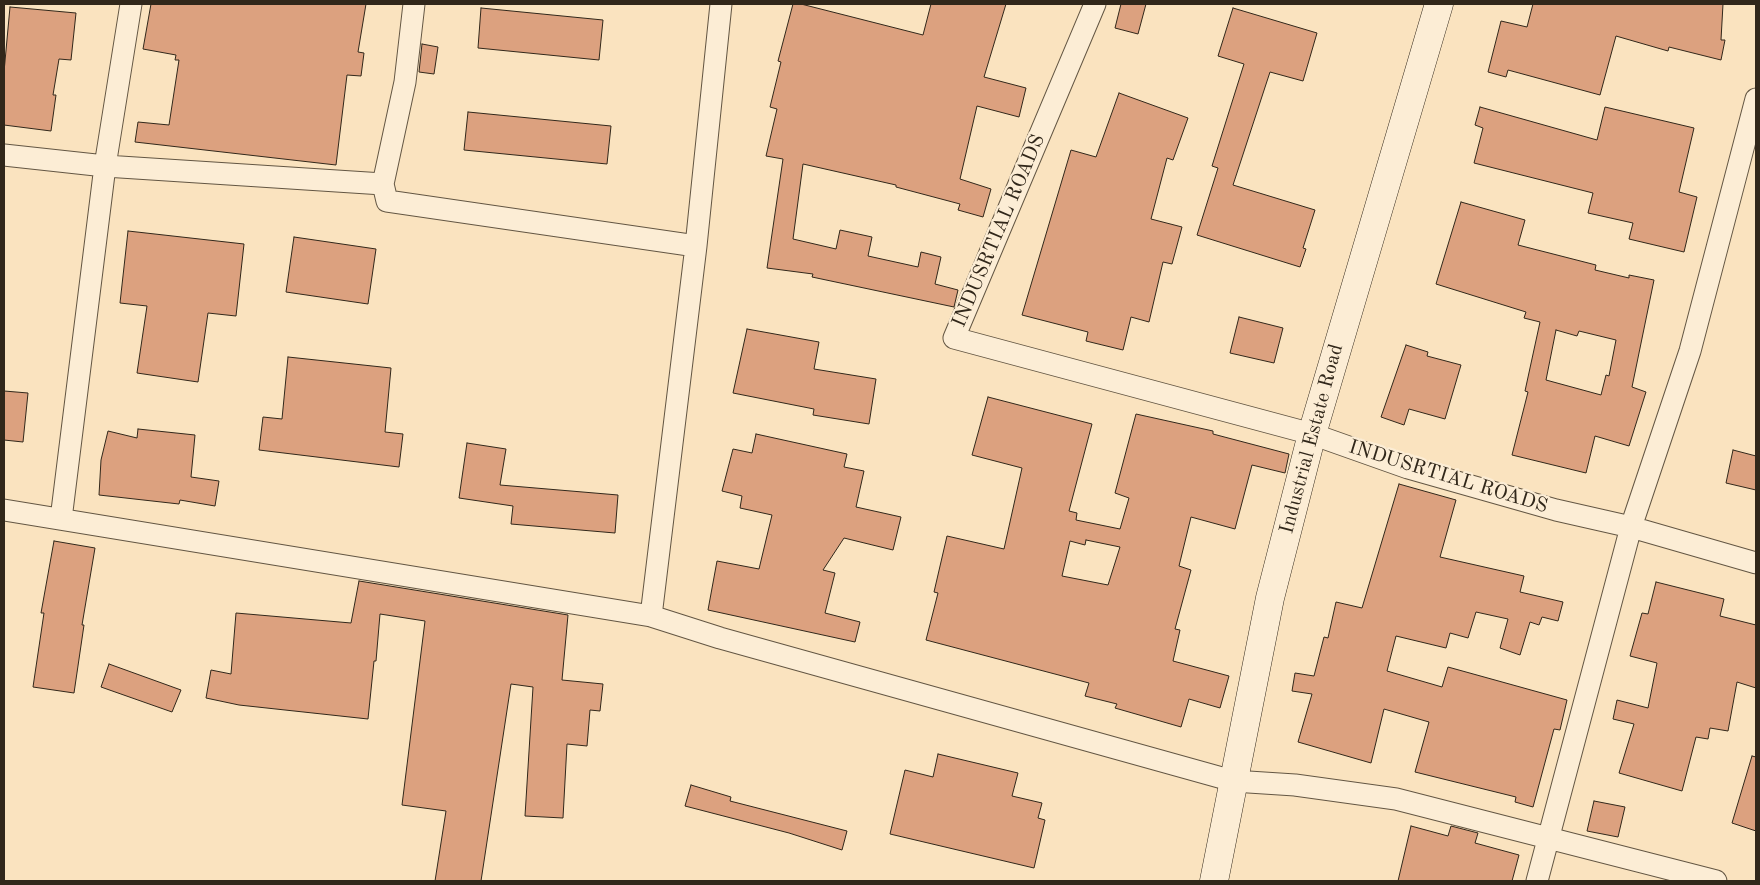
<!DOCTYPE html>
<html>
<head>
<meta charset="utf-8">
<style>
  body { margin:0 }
  #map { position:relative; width:1760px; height:885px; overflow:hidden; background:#fae3bf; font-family:"Old Standard TT",serif }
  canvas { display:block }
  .frame { position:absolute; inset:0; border:5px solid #31271a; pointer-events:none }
</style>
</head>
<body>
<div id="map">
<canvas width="1760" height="885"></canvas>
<div class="frame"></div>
</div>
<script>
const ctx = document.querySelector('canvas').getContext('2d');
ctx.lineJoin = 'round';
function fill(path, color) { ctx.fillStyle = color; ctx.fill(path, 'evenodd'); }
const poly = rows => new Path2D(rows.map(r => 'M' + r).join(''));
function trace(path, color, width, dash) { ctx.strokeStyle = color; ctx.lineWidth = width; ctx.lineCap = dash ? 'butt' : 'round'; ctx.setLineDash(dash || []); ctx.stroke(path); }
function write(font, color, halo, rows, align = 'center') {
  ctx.font = font + ' "Old Standard TT",serif'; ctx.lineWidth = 4.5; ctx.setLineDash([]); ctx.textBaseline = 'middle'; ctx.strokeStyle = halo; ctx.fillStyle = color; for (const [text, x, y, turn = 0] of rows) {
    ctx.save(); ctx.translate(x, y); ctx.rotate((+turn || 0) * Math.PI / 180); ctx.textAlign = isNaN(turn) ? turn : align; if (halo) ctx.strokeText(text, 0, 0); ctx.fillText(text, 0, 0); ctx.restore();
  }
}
const building = poly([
  [151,4,366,4,358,52,364,53,361,76,347,75,336,165,135,142,138,122,169,125,179,60,175,60,176,55,143,49,151,4],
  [793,4,801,4,923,35,931,4,1006,4,984,77,1026,88,1019,117,977,106,960,179,991,189,983,217,958,210,960,204,896,187,896,185,803,164,793,239,836,249,840,230,872,237,868,256,918,267,921,252,941,257,935,284,958,290,954,307,812,277,813,274,767,268,783,159,766,156,777,109,770,107,781,62,778,61,793,4],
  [1121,4,1146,4,1138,34,1115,28,1121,4],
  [1533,4,1723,4,1721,40,1725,40,1721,60,1669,47,1668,51,1616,36,1600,95,1508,70,1506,77,1488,72,1501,21,1527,27,1533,4],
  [10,7,76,13,71,60,59,59,53,95,56,95,51,131,4,125,4,72,10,7],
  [481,8,603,20,599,60,478,48,481,8],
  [1233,8,1317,33,1303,81,1270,72,1233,185,1315,210,1303,248,1306,249,1300,267,1197,235,1218,168,1212,166,1244,64,1218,56,1233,8],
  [422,44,438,47,434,74,419,72,422,44],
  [1119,93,1188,118,1173,160,1167,158,1151,219,1182,227,1172,264,1163,262,1149,322,1131,317,1123,350,1086,341,1088,332,1022,315,1071,150,1096,157,1119,93],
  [1480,107,1597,140,1605,107,1694,128,1679,192,1697,197,1684,252,1629,239,1633,223,1588,213,1593,193,1474,163,1483,128,1475,125,1480,107],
  [468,112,611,126,607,164,464,150,468,112],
  [1461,202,1525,220,1518,245,1596,265,1595,270,1629,278,1629,275,1654,280,1632,387,1646,392,1629,446,1595,436,1586,473,1512,455,1528,392,1525,391,1540,322,1524,318,1526,312,1436,284,1461,202],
  [1556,330,1577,336,1579,331,1616,340,1609,376,1606,375,1601,395,1546,380,1556,330],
  [128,231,244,244,236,316,208,313,198,382,137,373,147,306,120,303,128,231],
  [294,237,376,249,368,304,286,292,294,237],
  [1239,317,1283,328,1274,363,1230,353,1239,317],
  [747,329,819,342,814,369,876,379,869,424,813,415,814,409,733,393,747,329],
  [1406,345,1428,352,1427,356,1461,365,1445,419,1409,409,1404,425,1381,417,1406,345],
  [288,357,391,368,385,432,403,434,399,467,259,450,263,417,282,419,288,357],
  [4,391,28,393,23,442,4,440,4,391],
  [988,397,1092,424,1069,511,1077,513,1076,520,1120,529,1129,498,1115,493,1136,414,1213,431,1213,434,1289,454,1285,473,1252,465,1235,529,1191,517,1179,566,1191,570,1175,629,1180,630,1173,661,1229,676,1220,708,1189,699,1181,727,1115,708,1117,704,1085,696,1089,683,926,640,938,593,934,592,947,536,1004,549,1022,468,972,455,988,397],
  [1086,540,1120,547,1108,585,1062,576,1070,541,1085,545,1086,540],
  [138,429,195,435,191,477,219,481,215,506,180,500,179,504,99,495,101,460,108,431,137,438,138,429],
  [756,434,847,454,844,467,864,471,856,507,901,517,893,550,844,538,823,570,835,573,825,613,860,622,855,642,708,610,717,561,759,569,772,515,740,508,742,496,722,491,733,449,752,453,756,434],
  [467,443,506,449,500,485,618,495,615,533,511,524,513,506,459,498,467,443],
  [1733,450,1756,456,1756,490,1726,483,1733,450],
  [1399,484,1456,500,1440,557,1524,576,1520,592,1563,602,1558,621,1542,617,1539,625,1530,622,1520,655,1500,648,1508,619,1476,612,1468,638,1450,633,1446,648,1396,636,1387,671,1442,687,1448,667,1567,700,1560,730,1554,729,1533,807,1515,802,1516,797,1415,772,1429,722,1384,709,1371,763,1298,742,1312,694,1292,691,1295,673,1314,676,1324,637,1328,638,1336,602,1362,608,1399,484],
  [54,541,95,548,82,625,84,625,74,693,33,687,44,613,41,613,54,541],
  [359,581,568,615,562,680,603,684,600,711,590,710,587,746,567,744,563,818,525,816,533,687,511,684,481,881,435,881,446,811,402,805,425,621,380,614,376,661,374,661,368,719,239,705,206,698,211,670,231,674,236,613,351,623,359,581],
  [1656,582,1724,599,1720,616,1756,625,1756,688,1737,682,1728,731,1710,728,1708,739,1696,737,1682,791,1619,773,1634,724,1613,719,1617,700,1648,708,1657,663,1630,656,1642,613,1648,614,1656,582],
  [109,664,181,690,172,712,101,687,109,664],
  [938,754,1018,773,1012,796,1042,803,1038,818,1045,820,1034,868,890,834,905,770,933,777,938,754],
  [1752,756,1756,757,1756,831,1732,823,1752,756],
  [691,785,731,797,730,801,847,831,842,850,789,833,685,806,691,785],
  [1594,801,1625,807,1618,837,1587,831,1594,801],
  [1411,826,1448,836,1451,826,1478,833,1475,843,1519,855,1512,881,1398,881,1411,826]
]);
fill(building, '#dca17f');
trace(building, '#31271a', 1);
const street = poly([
  [414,4,405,82,383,184,387,201,696,246,721,4],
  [1095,4,954,338,1312,434,1408,468,1556,510,1631,527,1690,351,1756,99],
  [4,155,105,166,383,184],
  [4,510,651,616,696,246],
  [61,519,105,166,131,4],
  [651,616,720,638,1233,781,1295,785,1396,799,1716,881],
  [1537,881,1631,527,1756,563]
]);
const secondary = poly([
  [1214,881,1270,598,1312,434,1439,4]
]);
trace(street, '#635643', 23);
trace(secondary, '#31271a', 29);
trace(street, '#fcedd5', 21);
trace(secondary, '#fcedd5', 28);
write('20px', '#31271a', '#fcedd5', [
  ["INDUSRTIAL ROADS",999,231,-67],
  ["Industrial Estate Road",1312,439,-75],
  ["INDUSRTIAL ROADS",1448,477,17]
]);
</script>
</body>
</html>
